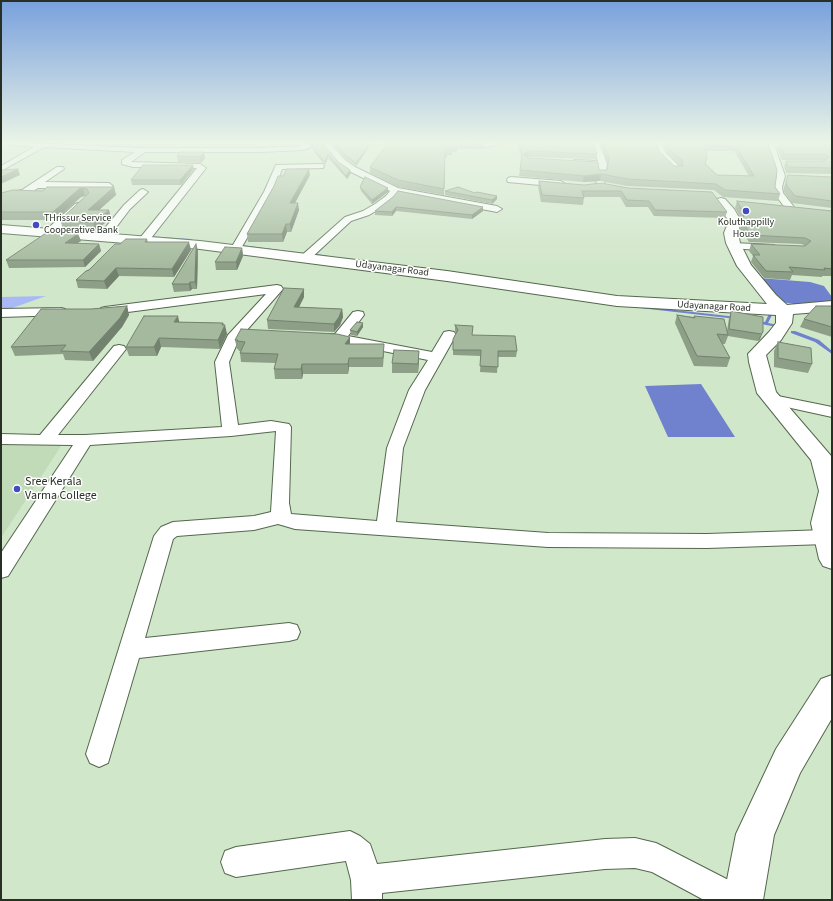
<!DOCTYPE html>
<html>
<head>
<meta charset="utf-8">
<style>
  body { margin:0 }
  #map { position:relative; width:833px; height:901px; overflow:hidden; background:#d1e7ca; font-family:"Source Sans 3",sans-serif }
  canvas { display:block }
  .frame { position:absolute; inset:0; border:2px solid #283025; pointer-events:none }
</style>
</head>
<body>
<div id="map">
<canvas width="833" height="901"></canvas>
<div class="frame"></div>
</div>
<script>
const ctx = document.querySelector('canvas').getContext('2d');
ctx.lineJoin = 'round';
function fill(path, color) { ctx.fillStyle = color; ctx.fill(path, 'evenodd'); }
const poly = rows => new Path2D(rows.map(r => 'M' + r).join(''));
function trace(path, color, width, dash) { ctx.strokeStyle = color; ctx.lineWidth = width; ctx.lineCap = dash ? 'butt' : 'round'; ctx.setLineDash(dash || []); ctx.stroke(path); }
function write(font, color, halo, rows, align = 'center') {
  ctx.font = font + ' "Source Sans 3",sans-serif'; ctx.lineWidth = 3; ctx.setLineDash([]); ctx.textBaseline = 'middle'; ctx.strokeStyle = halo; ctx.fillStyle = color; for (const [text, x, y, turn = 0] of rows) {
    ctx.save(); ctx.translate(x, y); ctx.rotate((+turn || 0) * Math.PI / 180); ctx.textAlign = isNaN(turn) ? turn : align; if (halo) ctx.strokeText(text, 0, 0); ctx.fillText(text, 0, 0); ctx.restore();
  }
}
fill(poly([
  [65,440,1,538,1,441]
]), '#c1dbb9');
fill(poly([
  [46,296,1,312,1,297]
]), '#a9b9f5');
fill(poly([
  [759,278,810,282,824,286,832,297,832,303,794,304,775,301],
  [701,384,735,437,668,437,645,386]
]), '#7081cd');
fill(poly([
  [147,236,191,239,193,240,191,241,148,238,147,238,147,236],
  [242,245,310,254,311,253,329,256,331,257,329,258,310,254,308,255,243,247,242,247,242,245],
  [639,306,737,317,739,318,737,319,640,308,639,308,639,306],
  [769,314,771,314,772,315,768,323,778,325,778,327,766,325,755,322,757,321,765,322,769,314],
  [791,331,795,331,819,340,832,351,832,354,815,342,791,333,791,331]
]), '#7081cd');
const street = poly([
  [10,142,143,148,261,148,302,146,300,142,308,142,311,147,303,150,261,152,145,152,131,162,200,164,206,168,148,242,144,243,140,242,139,240,140,238,197,168,133,167,122,164,122,160,135,152,44,147,1,171,1,166,34,147,13,145,10,145,10,142],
  [322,142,329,142,345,160,355,167,398,188,497,206,502,209,497,212,397,193,392,200,381,208,369,215,351,221,309,260,301,260,299,258,301,256,345,217,363,211,375,204,386,196,390,191,349,171,339,164,322,142],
  [446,142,486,143,509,142,486,147,449,144,446,142],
  [591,142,599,142,607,164,604,185,600,188,596,185,599,166,575,164,571,162,575,160,598,161,591,142],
  [653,142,661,142,666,153,680,167,681,169,680,171,674,171,659,156,653,142],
  [832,142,832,146,775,147,785,176,782,187,783,193,794,207,789,210,786,209,774,193,774,187,777,176,767,147,746,147,742,145,746,143,832,142],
  [320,164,323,164,324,166,323,168,282,169,274,192,240,250,239,252,231,252,230,250,264,192,276,165,320,164],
  [57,167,63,167,64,169,45,182,109,183,113,186,109,189,38,188,28,194,1,200,1,194,22,190,57,167],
  [511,177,561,181,565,184,561,187,508,182,507,180,508,178,511,177],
  [143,189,148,192,146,194,130,209,108,238,100,238,99,236,100,234,124,205,140,190,143,189],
  [78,203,81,204,83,206,81,208,54,234,46,234,45,232,46,230,75,204,78,203],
  [734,243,774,245,779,248,774,251,730,248,729,246,734,243],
  [277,285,281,286,283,289,239,339,229,362,238,425,271,421,289,424,291,427,289,503,291,514,377,521,387,448,409,390,428,360,338,342,321,342,316,341,314,338,316,335,321,334,335,334,353,312,358,311,363,312,364,315,348,336,432,352,444,332,449,331,454,332,456,335,425,390,403,448,396,522,548,533,707,534,826,530,832,532,832,542,826,544,707,548,548,547,295,529,278,524,254,530,177,536,173,539,145,638,289,623,297,625,300,632,297,639,289,641,139,658,108,763,99,767,90,763,86,754,154,536,161,527,173,522,254,516,271,512,276,431,231,436,90,445,8,576,1,578,1,553,73,445,1,444,1,434,40,435,114,346,119,345,124,346,126,349,58,435,85,435,222,427,215,362,228,335,266,294,105,315,101,314,99,311,101,308,105,307,277,285],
  [61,308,65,309,67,312,65,315,1,317,1,309,61,308],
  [773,395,832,407,832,417,768,403,765,400,768,397,773,395],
  [350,831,360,836,370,844,377,864,605,839,635,838,656,843,666,848,746,889,750,900,704,900,652,872,635,868,605,869,382,893,382,900,352,900,351,880,346,861,236,877,225,873,221,862,225,851,236,847,350,831]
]);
const secondary = poly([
  [721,198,725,199,734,209,741,221,738,233,740,243,751,265,776,295,787,305,832,301,832,311,793,314,792,323,781,340,766,355,776,392,832,457,832,569,823,566,819,559,811,523,819,491,811,460,757,393,749,362,748,354,769,332,776,323,776,315,617,306,447,281,200,249,1,233,1,225,200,241,447,271,617,296,767,304,737,266,726,243,724,233,729,221,715,202,717,199,721,198],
  [832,675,832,718,800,773,774,835,763,900,723,900,736,834,776,749,821,679,832,675]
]);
trace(street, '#54674e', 2);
trace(secondary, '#54674e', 2);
fill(street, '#fff');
fill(secondary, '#fff');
fill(poly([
  [310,142,322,142,338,162,351,173,347,179,328,158,325,165,322,162,315,153],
  [331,142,370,142,368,149,356,166,346,159],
  [389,142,485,144,484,149,457,149,457,152,452,152,452,155,447,155,447,158,445,158,444,195,398,187,370,173,370,167],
  [516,142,593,142,597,154,596,159,527,157,528,158,599,170,607,170,608,164,600,142,656,142,659,151,674,166,681,166,667,152,663,142,751,142,775,187,780,194,778,201,723,197,714,190,627,186,600,181,583,182,519,176,522,159],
  [706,151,734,151,749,176,717,175,706,164],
  [832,142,832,174,786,173,784,166,786,161,824,161,822,160,782,160,777,148,779,143],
  [204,152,205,158,201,163,178,162,177,156],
  [194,169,181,185,132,185,131,180],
  [310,175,295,203,299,210,291,232,287,232,283,242,248,242,247,234],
  [788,175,832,177,832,208,792,203,784,192,784,187],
  [539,181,584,185,601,183,727,212,725,218,654,216,648,207,626,207,620,197,584,197,583,205,541,202,538,187],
  [47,187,114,187,116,195,99,210,109,210,111,218,95,231,63,228,60,220,86,196,85,196,81,197,55,220,1,220,1,193,43,191],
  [360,187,388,192,372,204,361,191],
  [445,191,497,196,497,199,492,204,445,195],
  [393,197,483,207,483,211,472,219,396,211,392,216,375,215,375,211],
  [737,201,832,211,832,276,822,276,822,277,792,275,790,280,764,278,751,262,753,256,749,251,751,244,805,246,802,244,749,242,740,229,742,220,735,208],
  [78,234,81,241,77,243,99,244,101,251,85,267,9,268,6,260],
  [147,239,148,242,191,250,174,277,119,276,107,289,78,288,76,280,120,244],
  [242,248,243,256,237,270,216,270,215,262],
  [198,250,197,289,192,289,190,291,174,292,172,284],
  [304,297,299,307,342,309,343,317,340,325,334,332,268,329,267,320],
  [127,306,129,315,122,327,93,361,65,360,63,354,15,356,11,347,91,309],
  [832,306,832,337,800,327,804,319],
  [731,311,763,317,760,339,758,341,728,336,725,344,722,344,730,358,727,367,694,366,675,323,677,315,694,317,694,316,727,331,729,318],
  [179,322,223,323,227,334,220,349,161,347,157,356,129,356,126,347],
  [455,325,472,335,517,351,516,357,498,357,497,373,480,372,481,356,453,355,453,339,456,333,455,331],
  [363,327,357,336,351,335,350,330],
  [350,337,350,344,384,353,383,367,349,367,348,374,303,374,302,379,275,379,274,369,276,363,241,362,240,353,241,351,239,351,238,349,237,349,235,340],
  [778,342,812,364,808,373,774,367,774,351],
  [419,351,419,360,418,373,392,373,392,363]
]), '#8d9f87');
fill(poly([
  [369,142,370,142,368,149,356,166,356,163],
  [529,151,528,156,523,159,523,154],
  [204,152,205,158,201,163,200,157],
  [328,154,328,158,325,165,325,162],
  [193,165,194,169,181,185,180,180],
  [18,169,20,175,1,184,1,177],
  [309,169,310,175,291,210,290,203],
  [350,170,351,173,347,179,346,176],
  [601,174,600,181,583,182,584,176],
  [114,187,116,195,90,218,88,210],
  [83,188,85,196,81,197,55,220,53,212,79,189],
  [388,188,388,192,372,204,372,200],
  [497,196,497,199,492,204,492,200],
  [298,203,299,210,291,232,290,224],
  [396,207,396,211,392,216,392,212],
  [483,207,483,211,472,219,472,215],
  [109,210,111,218,95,231,93,223],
  [286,224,287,232,283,242,282,234],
  [78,234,81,241,67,250,65,243],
  [189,242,191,250,174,277,172,269],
  [99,244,101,251,85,267,83,260],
  [196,244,198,250,197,289,195,282],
  [242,248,243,256,237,270,236,262],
  [116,268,119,276,107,289,104,281],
  [190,282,192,289,190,291,189,284],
  [304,289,304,297,295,315,294,307],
  [127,306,129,315,122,327,93,361,89,352],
  [342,309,343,317,340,325,334,332,334,324],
  [178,316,180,325,174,322],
  [223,323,224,327,225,325,227,334,220,349,218,340],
  [363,323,363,327,357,336,357,332],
  [763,332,760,339,758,341,761,334],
  [350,337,350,346,345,344],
  [159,338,161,347,157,356,154,347],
  [419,351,419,360,418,373,418,364],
  [349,358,349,367,348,374,348,364],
  [302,364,303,374,302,379,301,369]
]), '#73826e');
const building = poly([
  [311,142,322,142,338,162,350,170,346,176,328,154,325,162,322,159,314,150,311,142],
  [334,142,369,142,368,146,356,163,346,156,334,142],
  [389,142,472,142,485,144,456,143,457,147,451,147,452,150,447,150,447,152,445,152,444,189,398,180,370,167,389,142],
  [519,142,593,142,597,154,529,151,523,154,528,158,598,162,599,170,607,170,609,158,603,142,656,142,659,151,674,166,683,166,682,160,668,147,667,142,751,142,768,143,777,170,775,187,780,194,725,190,716,184,628,179,601,174,584,176,520,170,522,154,519,142],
  [705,145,736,146,754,176,717,175,705,164,707,158,705,145],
  [832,142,832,168,788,167,786,161,824,161,829,157,824,154,784,154,779,143,832,142],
  [180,152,204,152,200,157,177,156,180,152],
  [143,165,193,165,180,180,131,180,143,165],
  [18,169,1,177,1,170,18,169],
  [287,169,309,169,290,203,298,203,290,224,286,224,282,234,247,234,274,186,278,176,283,176,287,169],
  [788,175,832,177,832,201,795,196,787,186,786,181,788,175],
  [365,177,388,188,372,200,360,187,365,177],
  [539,181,584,185,601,183,628,188,712,192,727,212,655,210,649,201,627,200,621,191,582,191,584,198,542,195,539,181],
  [47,187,114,187,88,210,109,210,93,223,60,220,89,193,87,189,83,188,79,189,53,212,1,212,1,193,13,190,43,191,47,187],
  [458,187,475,193,477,192,497,196,492,200,445,191,458,187],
  [398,191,483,207,472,215,396,207,392,212,375,211,393,197,398,191],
  [737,201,832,211,832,269,824,268,825,270,789,267,793,272,766,271,753,255,760,255,751,244,805,246,811,241,805,238,751,235,743,223,744,214,737,201],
  [49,231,78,234,65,243,99,244,83,260,6,260,49,231],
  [126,239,147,239,145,242,189,242,172,269,116,268,104,281,76,280,86,271,89,270,115,244,120,244,126,239],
  [196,244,195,282,190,282,189,284,172,284,196,244],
  [225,247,242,248,236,262,215,262,225,247],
  [284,288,304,289,294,307,342,309,339,317,334,324,267,320,284,288],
  [127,306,120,318,89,352,61,351,66,345,11,347,41,309,91,309,127,306],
  [816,306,832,306,832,327,804,319,816,306],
  [731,311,763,317,763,332,761,334,729,329,731,311],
  [677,315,695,318,694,316,724,319,728,335,717,334,730,358,697,356,677,315],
  [144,316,178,316,174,322,223,323,222,325,225,325,218,340,159,338,154,347,126,347,144,316],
  [357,322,363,323,357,332,350,330,357,322],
  [455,325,473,326,472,335,515,336,517,351,498,351,498,367,480,366,481,350,453,350,453,339,458,330,455,325],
  [241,329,337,334,350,337,345,344,384,344,383,358,349,358,348,364,302,364,301,369,274,369,278,354,240,353,245,342,237,341,238,340,235,340,241,329],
  [778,342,811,348,812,364,778,358,778,342],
  [394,350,419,351,418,364,392,363,394,350]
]);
fill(building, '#a4b99d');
trace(building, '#73826e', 1);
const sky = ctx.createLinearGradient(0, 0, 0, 268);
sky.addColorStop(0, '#78a0dd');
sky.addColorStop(0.53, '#eaf4e7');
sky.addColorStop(1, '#eaf4e700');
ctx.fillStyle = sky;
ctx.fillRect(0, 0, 833, 268);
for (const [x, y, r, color] of [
  [746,211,4,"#414cc0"],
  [36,225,4,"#414cc0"],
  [17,489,4,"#414cc0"]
]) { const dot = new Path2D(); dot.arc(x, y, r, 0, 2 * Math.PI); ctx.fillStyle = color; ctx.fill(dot); trace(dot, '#fff', 1.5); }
write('10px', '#283025', '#fff', [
  ["THrissur Service",44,219],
  ["Cooperative Bank",44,231],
  ["Koluthappilly",746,223,"center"],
  ["House",746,235,"center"]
], 'left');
write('10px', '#283025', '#fff', [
  ["Udayanagar Road",392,269,7],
  ["Udayanagar Road",714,307,3]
]);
write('12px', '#283025', '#fff', [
  ["Sree Kerala",25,482],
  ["Varma College",25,496]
], 'left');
</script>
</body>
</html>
